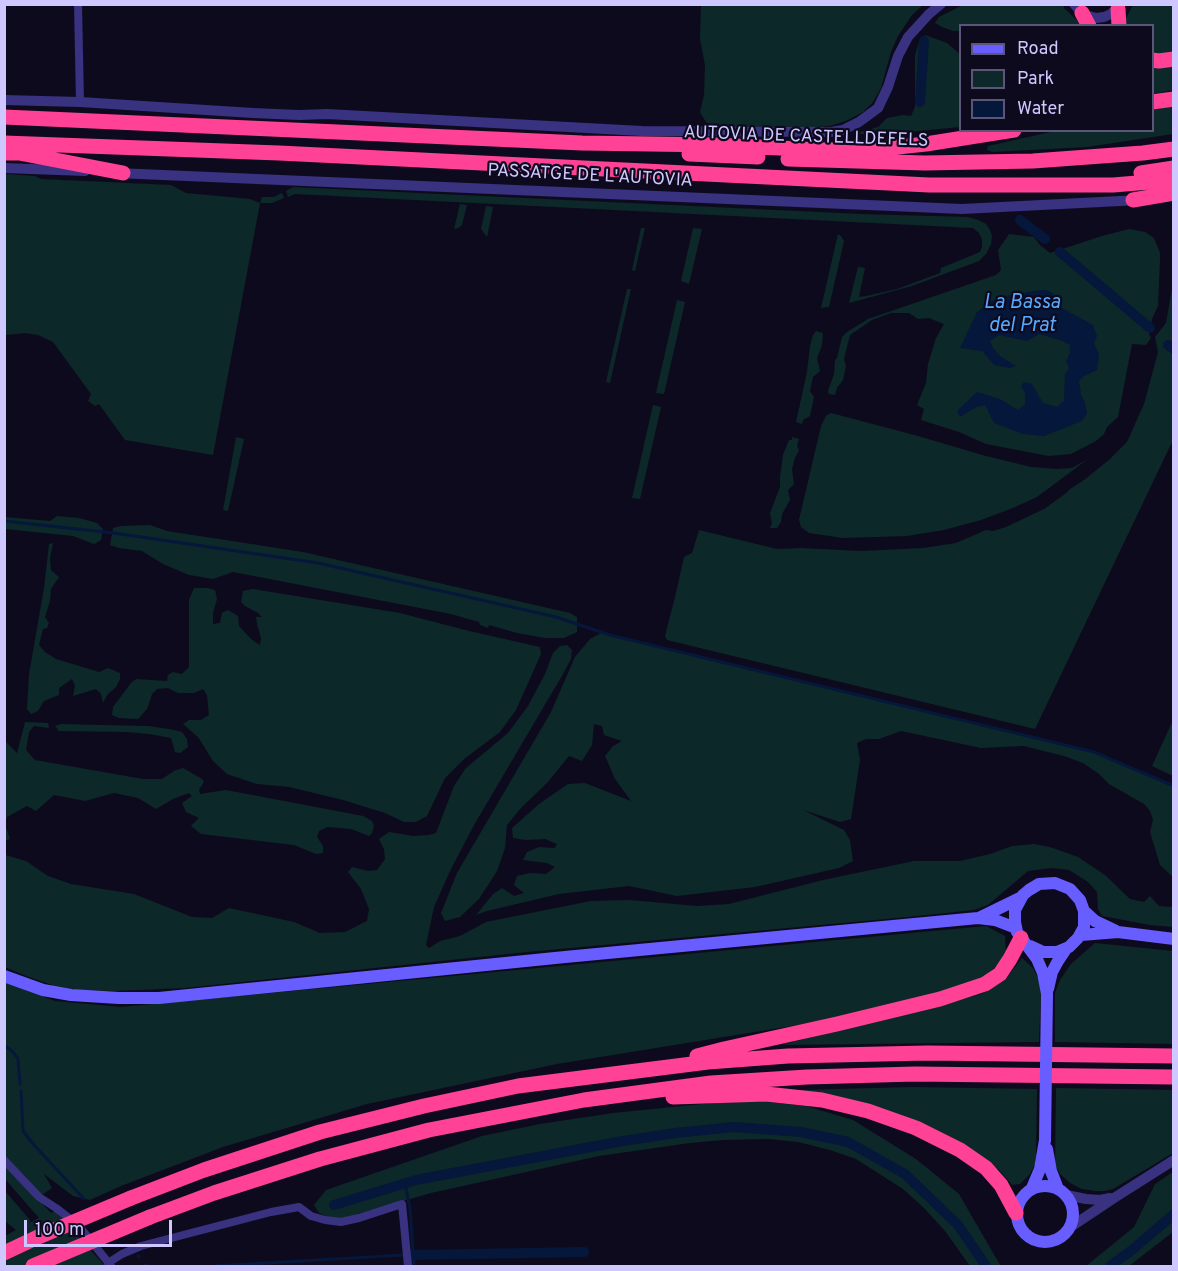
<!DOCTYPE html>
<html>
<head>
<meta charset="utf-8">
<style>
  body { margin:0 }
  #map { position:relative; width:1178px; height:1271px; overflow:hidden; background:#0e0a1e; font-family:Overpass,sans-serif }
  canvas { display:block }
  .frame { position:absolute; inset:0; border:6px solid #cfc7ff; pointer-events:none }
  .legend { position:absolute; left:959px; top:24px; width:195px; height:108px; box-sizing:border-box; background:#0e0a1e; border:2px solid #5b5678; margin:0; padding:8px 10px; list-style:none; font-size:18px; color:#cfc7ff }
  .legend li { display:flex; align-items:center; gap:12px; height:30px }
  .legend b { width:30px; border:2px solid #5b5678 }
  .scale { position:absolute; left:24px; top:1220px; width:148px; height:27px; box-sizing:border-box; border:3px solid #cfc7ff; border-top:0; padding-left:8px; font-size:18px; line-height:21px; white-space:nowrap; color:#cfc7ff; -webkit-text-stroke:4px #0e0a1e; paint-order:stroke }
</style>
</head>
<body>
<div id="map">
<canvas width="1178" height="1271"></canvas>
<div class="frame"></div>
<ul class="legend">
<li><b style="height:8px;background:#685eff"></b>Road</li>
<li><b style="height:16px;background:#0d2828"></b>Park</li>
<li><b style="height:16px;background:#05173b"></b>Water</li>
</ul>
<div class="scale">100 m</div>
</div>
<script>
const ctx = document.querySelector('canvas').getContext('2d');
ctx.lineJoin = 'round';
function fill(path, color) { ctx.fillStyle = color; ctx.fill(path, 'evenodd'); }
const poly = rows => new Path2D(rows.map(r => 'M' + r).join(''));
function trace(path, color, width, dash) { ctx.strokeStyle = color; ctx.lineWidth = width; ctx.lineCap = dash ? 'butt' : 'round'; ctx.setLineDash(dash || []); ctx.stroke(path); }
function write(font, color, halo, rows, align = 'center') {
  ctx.font = font + ' Overpass,sans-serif'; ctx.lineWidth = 4.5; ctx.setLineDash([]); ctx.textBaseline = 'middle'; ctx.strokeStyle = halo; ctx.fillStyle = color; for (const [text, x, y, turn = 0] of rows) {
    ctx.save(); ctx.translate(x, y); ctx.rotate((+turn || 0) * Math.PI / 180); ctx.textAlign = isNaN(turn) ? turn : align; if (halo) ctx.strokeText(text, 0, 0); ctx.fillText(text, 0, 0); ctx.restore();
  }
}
fill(poly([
  [1063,4,1064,8,1082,25,960,26,960,31,953,31,942,27,935,23,939,17,963,5],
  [701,5,923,5,912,15,898,36,891,52,881,88,873,102,863,112,848,120,830,126,815,127,712,126,706,122,700,112,704,95,705,65,700,39],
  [1133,5,1173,5,1173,53,1153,55,1152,26,1125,26,1126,18],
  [925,35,947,43,960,54,960,127,887,134,853,134,878,127,887,118,903,115,911,116,915,107,915,56,919,41],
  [1173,64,1173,90,1153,94,1153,65],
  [1173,106,1173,134,1087,147,993,152,987,150,988,146,1055,131,1152,130,1153,110],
  [5,174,35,176,41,179,171,185,186,193,250,199,260,203,262,197,274,197,282,193,284,198,272,203,260,203,213,455,125,440,99,404,95,406,88,401,91,394,53,342,38,335,25,333,5,335],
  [293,187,861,214,968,217,978,220,986,224,990,230,992,236,991,244,986,254,979,261,912,286,849,303,858,267,865,268,859,297,866,296,897,289,940,273,941,268,980,252,982,247,982,239,979,233,973,228,295,194,288,197,286,191],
  [460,204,467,205,462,225,458,228,454,229],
  [486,206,493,207,487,237,481,229],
  [641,228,645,228,635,271,632,270],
  [693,228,702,229,689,284,681,281],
  [1129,229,1145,232,1154,238,1160,253,1160,259,1158,306,1152,319,1149,334,1151,338,1146,345,1132,344,1118,417,1107,427,1104,434,1096,441,1071,454,1049,456,986,444,959,432,921,420,924,409,917,405,926,383,928,364,936,338,944,324,929,318,918,319,909,313,891,313,872,320,850,335,844,359,846,366,843,380,837,388,835,395,829,394,828,391,834,374,835,360,837,358,842,337,847,332,868,319,996,275,1001,270,998,250,1009,234,1034,237,1040,245,1050,253,1102,236],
  [838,234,841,236,844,241,829,307,821,308],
  [1173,283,1173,440,1035,729,667,640,665,636,676,593,684,557,692,553,699,530,777,549,801,548,860,551,923,548,956,543,986,530,993,531,1006,527,1044,509,1065,494,1070,489,1084,480,1110,459,1127,442,1144,404,1158,352,1155,337,1166,323],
  [627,289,631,289,610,383,606,382],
  [677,300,685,302,664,394,656,393],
  [816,331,823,333,822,345,817,358,820,371,813,377,810,391,814,397,810,416,803,420,802,424,796,422,807,372,810,346,813,335],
  [653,405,661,407,640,499,632,498],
  [831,413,918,436,986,456,1031,467,1058,469,1072,468,1088,459,1037,497,1013,508,981,520,944,530,907,536,843,538,809,533,801,527,799,520,821,426,826,416],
  [236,437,244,439,228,511,223,510],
  [792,437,799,439,797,446,799,450,795,458,792,469,794,484,788,490,790,500,782,514,781,522,777,528,770,528,772,523,770,513,780,487,780,477,783,455,789,440,792,440],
  [57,516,79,518,97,523,103,529,101,540,94,544,73,536,5,529,5,517,50,521],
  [150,525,167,531,303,552,570,613,577,617,577,632,564,638,545,638,517,633,489,625,488,628,480,625,479,622,451,614,254,576,233,572,213,579,189,575,163,564,142,551,119,548,110,545,113,528,121,526],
  [53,543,50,558,51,570,59,577,51,589,50,601,45,617,49,623,47,628,43,629,39,645,45,652,56,659,99,672,108,668,120,673,120,679,116,687,108,694,103,703,101,694,96,689,73,696,75,685,72,679,59,688,59,695,44,701,38,711,31,714,27,709,29,674,44,588,49,544],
  [194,588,207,588,215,590,217,599,213,613,213,624,220,623,222,613,228,610,238,616,239,626,251,639,260,645,261,638,257,624,256,617,262,617,258,613,245,606,241,602,243,591,253,589,400,613,469,631,540,647,541,654,516,710,500,732,464,759,445,778,427,816,416,822,404,822,385,813,343,800,289,787,257,784,227,774,213,761,198,737,183,724,189,720,201,720,209,715,207,695,203,689,194,693,178,693,168,688,157,689,152,694,147,709,138,719,119,718,112,715,113,707,131,683,136,679,167,681,168,675,173,672,182,674,189,667,189,600],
  [601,633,1094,752,1173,786,1173,877,1160,865,1150,832,1153,820,1150,811,1144,804,1109,784,1099,774,1083,763,1064,756,1024,746,981,748,901,731,879,739,866,739,857,743,860,760,851,819,840,822,803,810,844,830,850,840,853,861,839,868,755,887,677,896,629,886,559,894,487,911,476,915,493,894,502,888,514,896,524,893,514,885,517,876,530,873,546,874,555,867,547,863,523,860,527,852,539,847,555,848,557,844,545,839,525,840,513,838,512,828,539,804,568,784,585,783,631,801,615,779,605,756,613,746,622,741,604,735,602,726,594,724,592,745,582,761,569,756,547,783,521,808,507,825,505,848,497,871,479,899,460,917,445,921,441,913,457,873,551,712,575,657,590,639],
  [567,645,572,650,571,659,563,674,474,825,450,871,434,907,426,945,429,948,440,941,460,936,486,922,591,901,630,900,697,906,729,904,823,880,914,861,960,861,990,854,1012,846,1034,844,1050,847,1078,857,1105,875,1130,899,1144,902,1150,896,1159,906,1170,907,1173,906,1173,927,1150,925,1102,916,1098,909,1097,892,1088,882,1069,870,1052,868,1028,871,988,905,974,910,908,917,527,952,185,988,113,991,81,990,55,986,26,976,5,967,5,855,26,861,48,876,71,884,134,894,192,917,212,918,229,908,294,922,320,933,345,932,367,921,369,909,361,889,348,872,352,867,368,871,377,870,385,859,384,849,379,839,389,832,413,836,429,835,436,833,454,786,466,768,508,733,528,706,545,674,553,653,560,646],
  [1173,720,1173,776,1152,766],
  [25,722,48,723,49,728,34,726,29,732,26,750,35,760,143,779,162,779,174,771,183,768,202,779,204,782,199,790,200,794,226,790,363,816,372,821,374,826,372,833,369,836,351,829,327,827,319,831,317,837,323,846,323,853,316,854,294,845,201,834,191,826,199,818,186,812,182,803,192,796,189,793,173,799,156,809,138,798,114,793,85,801,54,795,36,811,27,806,7,817,5,824,10,839,5,841,5,745,6,742,17,753],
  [61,724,148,726,169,729,182,732,187,739,188,747,180,753,175,752,171,738,149,734,126,732,59,731,55,726],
  [986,926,1005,936,1006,955,985,978,955,988,829,1020,557,1064,367,1104,223,1147,121,1186,90,1200,73,1196,44,1174,52,1188,39,1197,5,1160,5,982,55,1001,121,1007],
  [1095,943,1173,951,1173,1044,1055,1042,1055,993,1060,980,1071,964],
  [1022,958,1033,968,1038,978,1041,990,1039,1042,781,1045,982,994,1007,978],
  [912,1087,1037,1089,1036,1156,1035,1164,1030,1174,1020,1184,1012,1185,999,1170,968,1148,796,1092,801,1090],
  [1056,1088,1173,1090,1173,1153,1113,1189,1105,1191,1095,1191,1082,1189,1070,1183,1060,1174,1055,1164],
  [722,1102,768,1102,806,1106,853,1120,916,1159,959,1194,1000,1265,1003,1266,970,1266,945,1231,924,1208,903,1189,856,1159,830,1150,798,1142,769,1139,723,1140,690,1143,599,1156,431,1193,341,1219,328,1217,319,1213,314,1205,326,1190,482,1136,540,1124,613,1113],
  [4,1163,51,1213,55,1211,105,1266,5,1266,5,1236,16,1230,5,1221,5,1191,30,1220,29,1223,39,1218,5,1179],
  [1173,1172,1173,1232,1129,1266,1086,1266,1134,1227,1155,1184]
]), '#0d2828');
fill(poly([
  [1040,290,1047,290,1054,294,1055,302,1060,307,1093,325,1097,336,1094,343,1099,354,1097,370,1084,376,1079,381,1081,394,1085,403,1087,414,1082,421,1044,436,1023,434,994,423,985,405,977,407,968,412,960,417,957,411,977,392,1000,399,1018,410,1025,404,1025,393,1021,386,1024,382,1032,384,1043,403,1057,407,1064,401,1065,374,1069,368,1066,361,1070,353,1070,345,1060,340,1039,334,1027,341,999,335,990,341,993,348,1000,356,1016,366,1010,368,994,365,982,351,960,348,977,312,990,302,999,297]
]), '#05173b');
trace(poly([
  [4,521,114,533,318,563,556,617,610,635,1094,752,1174,786],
  [4,1045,13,1052,18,1059,20,1084],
  [21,1091,23,1131,34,1145,84,1199],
  [405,1183,410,1209,414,1266],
  [138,1256,139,1257],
  [146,1265,147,1266],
  [214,1266,404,1255]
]), '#05173b', 3);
trace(poly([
  [920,102,924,41],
  [1020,220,1045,239],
  [1060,252,1150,328],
  [1168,345,1174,349],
  [334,1205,416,1180,617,1142,675,1133,734,1127,801,1132,848,1142,905,1174,958,1225,986,1266],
  [411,1255,584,1252],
  [1110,1266,1132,1250,1174,1214]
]), '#05173b', 10);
trace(poly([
  [78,4,80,102],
  [4,1160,39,1197,56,1208,79,1226,111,1266],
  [108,1263,122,1254,141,1246,271,1212,299,1207,311,1216,325,1220,341,1222,359,1218,402,1204,408,1266]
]), '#383280', 8);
trace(poly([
  [1074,4,1082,13,1089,16,1096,18,1104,17,1111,14,1120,5],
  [4,100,80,102,253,113,299,115,327,114,642,131,831,132,843,130,859,122,878,108,888,87,898,56,908,37,929,14,941,4],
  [4,168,85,171],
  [116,173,962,209,1140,200],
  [1066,1195,1086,1199,1100,1200,1110,1198],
  [1069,1228,1114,1198,1174,1160]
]), '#383280', 10);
trace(poly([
  [1084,911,1095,921,1116,931],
  [979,918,1020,898],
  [1081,935,1118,932,1174,939],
  [1030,946,1043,952,1057,952,1069,947,1078,938,1084,927,1084,911,1080,900,1070,889,1055,883,1039,884,1029,890,1023,895,1015,910,1015,922,1017,932,1037,959,1043,973,1047,994],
  [4,976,43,990,71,995,119,998,159,998,565,957,978,918,995,920,1016,928],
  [1048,989,1052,972,1058,961,1066,949],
  [1047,1149,1051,1171,1058,1189],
  '1017 1214a28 28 0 1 1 56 0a28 28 0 1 1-56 0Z',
  [1032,1188,1040,1169,1045,1140]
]), '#685eff', 12);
trace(poly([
  [1118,9,1119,26],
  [1082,13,1089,26],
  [1152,60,1159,61,1174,59],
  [1152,102,1174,99],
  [4,117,582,143,716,145,822,150,879,149,926,144,1014,130],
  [4,143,279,153,929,185,1113,185,1174,180],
  [4,153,19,153,123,173],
  [689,154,758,157],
  [788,159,925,163,1033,161,1143,153,1174,149],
  [1141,173,1174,168],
  [1133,200,1174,193],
  [697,1056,724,1049,837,1024,940,999,985,984,1000,974,1010,959,1021,938],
  [673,1097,766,1094,822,1100,868,1111,916,1128,960,1150,986,1168,1001,1185,1016,1213],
  [131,1198,204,1170,320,1132,424,1106,518,1086,708,1062,788,1056,928,1053,1174,1056],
  [150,1217,214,1193,320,1159,429,1130,584,1100,711,1083,807,1077,915,1074,1174,1077]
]), '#ff4295', 15);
trace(poly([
  [1045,1140,1047,994]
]), '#685eff', 12);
trace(poly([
  [4,1253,38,1237,131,1198],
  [33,1266,150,1217]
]), '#ff4295', 15);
write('18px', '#cfc7ff', '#0e0a1e', [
  ["AUTOVIA DE CASTELLDEFELS",806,138,2],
  ["PASSATGE DE L'AUTOVIA",590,177,3]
]);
write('italic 20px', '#5af', '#0e0a1e', [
  ["La Bassa",1022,304],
  ["del Prat",1022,327]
]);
</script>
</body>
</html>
